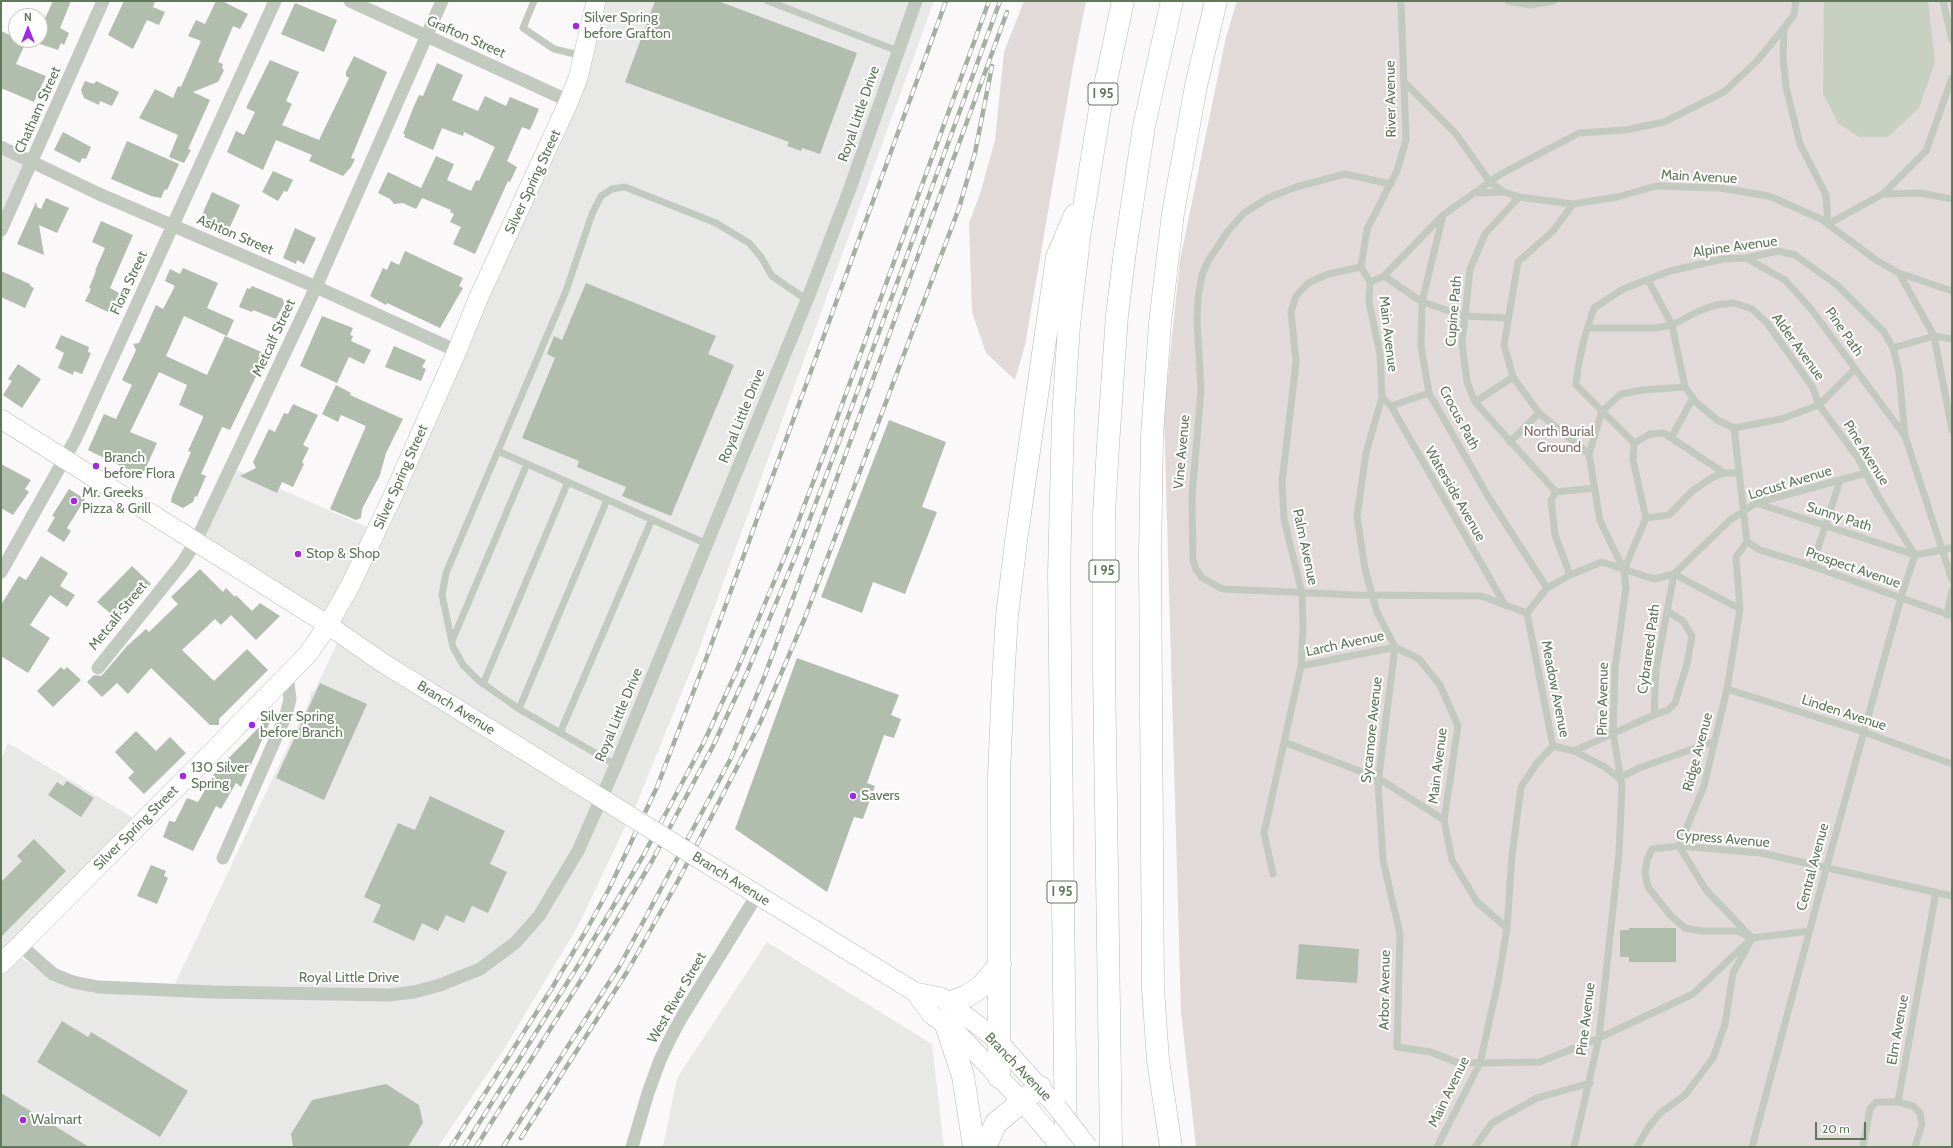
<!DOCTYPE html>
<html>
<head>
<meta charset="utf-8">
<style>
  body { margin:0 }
  #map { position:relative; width:1953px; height:1148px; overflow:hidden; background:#faf8f9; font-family:Cabin,sans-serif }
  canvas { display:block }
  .frame { position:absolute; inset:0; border:2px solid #5f785a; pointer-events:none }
  .north { position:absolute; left:8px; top:8px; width:40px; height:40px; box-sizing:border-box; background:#fff; border:1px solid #bfc9bd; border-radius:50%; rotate:0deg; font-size:11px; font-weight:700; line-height:16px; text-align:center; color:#5f785a }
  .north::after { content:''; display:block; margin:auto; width:14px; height:18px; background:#a226ec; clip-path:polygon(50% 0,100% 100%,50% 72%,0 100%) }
  .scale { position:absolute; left:1815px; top:1122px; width:51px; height:18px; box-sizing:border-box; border:2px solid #5f785a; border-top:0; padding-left:5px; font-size:12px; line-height:14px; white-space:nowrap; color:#5f785a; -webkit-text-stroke:3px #fff; paint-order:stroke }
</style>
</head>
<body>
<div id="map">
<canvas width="1953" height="1148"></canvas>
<div class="frame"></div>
<div class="north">N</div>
<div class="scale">20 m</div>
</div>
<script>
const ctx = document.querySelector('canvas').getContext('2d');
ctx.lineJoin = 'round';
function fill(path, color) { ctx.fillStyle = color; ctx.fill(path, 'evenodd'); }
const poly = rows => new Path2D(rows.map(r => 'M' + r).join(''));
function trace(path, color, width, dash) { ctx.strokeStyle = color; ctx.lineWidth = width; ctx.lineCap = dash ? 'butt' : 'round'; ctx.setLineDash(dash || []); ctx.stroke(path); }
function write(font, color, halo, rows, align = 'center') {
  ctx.font = font + ' Cabin,sans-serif'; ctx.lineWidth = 4; ctx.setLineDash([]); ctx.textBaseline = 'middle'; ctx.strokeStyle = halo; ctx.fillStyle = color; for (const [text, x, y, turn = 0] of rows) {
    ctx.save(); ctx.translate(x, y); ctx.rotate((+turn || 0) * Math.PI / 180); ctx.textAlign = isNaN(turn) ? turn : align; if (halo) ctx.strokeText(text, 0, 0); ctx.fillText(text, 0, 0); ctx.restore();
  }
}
fill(poly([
  [596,1,934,1,697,655,633,813,628,821,578,926,504,1049,438,1147,1,1147,1,759,8,743,142,823,19,956,51,979,170,994,309,702,311,692,315,690,340,637,200,548,237,470,374,530,518,225],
  [1,151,36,166,1,245],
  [767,942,932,1044,944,1147,663,1147,677,1078]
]), '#e8e9e7');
fill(poly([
  [1024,1,1086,1,1073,67,1025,345,1015,380,986,353,972,312,969,223,980,194,995,140,1004,52],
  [1237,1,1952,1,1952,1147,1196,1147,1181,1012,1164,414,1180,260,1226,37]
]), '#e2d9d9');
fill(poly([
  [1824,1,1928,1,1935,62,1919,108,1888,137,1859,137,1838,123,1823,94]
]), '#c7d1c2');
fill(poly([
  [53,1,71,1,60,28,69,33,64,45,61,43,58,50,40,44,40,29],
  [124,1,155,1,153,7,165,12,159,25,147,20,133,49,108,35],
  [216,1,222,1,248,14,240,29,233,26,218,62,223,64,222,68,224,70,218,82,193,92,210,100,188,149,191,150,184,163,169,157,178,135,139,118,155,89,173,98,178,86,181,87,201,41,188,36,196,20,205,24],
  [655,1,718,1,857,53,820,154,802,148,801,151,787,146,789,142,625,82],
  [295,3,337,20,324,52,281,34],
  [1,31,16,38,16,40,26,42,16,64,46,76,34,102,1,88],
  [354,56,387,72,351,158,355,159,351,167,343,176,309,161,312,155,276,140,263,170,227,152,236,131,244,135,255,112,246,108,270,60,299,72,286,101,292,104,282,125,319,140,349,78,346,76,346,72],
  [437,63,463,75,452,100,478,111,485,96,506,106,510,97,539,109,530,130,522,127,507,161,517,167,510,182,508,181,475,254,453,244,461,227,450,222,454,214,450,212,451,210,422,198,416,209,403,203,394,204,390,199,378,193,388,172,421,188,436,156,454,164,447,180,471,191,476,180,479,181,495,147,464,132,463,136,442,128,433,150,404,137,405,134,403,134,414,106,419,95,423,96],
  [85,81,94,84,96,81,119,92,112,106,100,101,99,105,84,98,81,90],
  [63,132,91,147,86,159,82,158,80,163,54,150],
  [127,141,179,164,167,190,165,189,161,198,151,196,111,179],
  [273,171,293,180,287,192,284,191,278,201,262,192],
  [212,192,240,205,230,227,226,225,224,228,205,220,207,217,202,215],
  [46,198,69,208,57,233,39,225,44,255,17,244,36,202,37,207,41,209],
  [101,221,133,235,110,288,119,293,110,313,85,301,91,289,89,288,96,271,95,271,105,248,92,242],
  [295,228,316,238,304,264,297,260,296,264,283,258],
  [405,251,463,278,459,286,463,288,440,328,387,303,386,305,370,296,383,268,387,270,391,261,399,265],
  [183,268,218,283,207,308,234,320,227,336,184,316,166,356,207,375,225,336,266,354,266,356,230,430,222,427,201,474,206,476,197,497,195,496,193,502,183,508,171,502,172,496,191,452,188,451,203,418,203,416,179,405,187,385,159,372,149,393,130,432,157,443,143,474,133,469,129,470,88,450,104,414,116,419,132,385,122,380,136,350,133,344,139,343,156,305,163,309,175,286,165,281,170,269,180,274],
  [1,271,30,284,30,286,34,288,25,308,1,297],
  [586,283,716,336,708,354,734,365,671,516,622,496,626,487,577,467,579,461,522,438,555,358,547,354,554,336,562,340],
  [252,286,283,299,284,304,276,319,253,310,252,312,239,307,247,288,250,289],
  [322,316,353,328,350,335,353,336,351,341,371,350,364,364,349,357,337,383,300,366],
  [61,335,89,347,88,352,91,353,82,374,74,371,73,375,58,368,64,353,55,348],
  [394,346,426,360,422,367,426,369,421,381,385,367],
  [18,364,41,379,22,408,3,395,12,381,8,379],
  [336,385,351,393,350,395,403,419,386,453,380,475,362,509,361,518,356,520,330,509,366,426,341,415,338,422,322,414],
  [293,404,318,415,303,445,309,448,302,462,304,464,293,487,282,482,277,493,240,476,256,468,253,462,269,429,275,432,284,413,288,414],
  [889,420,946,442,922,507,937,512,905,594,873,582,862,613,821,597],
  [1,464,31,480,25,489,29,492,13,515,1,508],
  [69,489,85,499,67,528,71,531,64,542,47,531,55,517,52,516],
  [41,556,68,573,60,586,75,595,67,607,50,595,30,625,50,638,28,673,1,656,1,605,19,576,26,580],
  [132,566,151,584,117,619,97,602],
  [200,569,223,592,226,588,235,597,236,595,252,611,260,603,280,616,256,640,231,615,221,625,215,619,182,650,214,681,247,649,268,670,219,719,219,725,210,725,151,668,128,694,117,683,102,697,87,682,94,675,101,676,104,673,127,646,146,629,149,632,178,604,171,597],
  [797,658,899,695,891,715,901,719,894,738,884,735,867,783,875,786,863,819,854,817,827,892,735,829],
  [61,667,64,670,67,667,81,680,53,707,37,691],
  [320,683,367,704,324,800,276,778],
  [272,714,273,715,241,787,236,783,221,809,216,806,193,851,163,837,169,821,175,822,187,798,198,802,216,771],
  [136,731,156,751,170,737,186,753,144,794,128,778,134,772,115,752],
  [67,781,94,798,81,817,48,795,57,782,63,786],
  [430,796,505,831,490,864,507,872,488,913,472,906,464,923,446,915,438,931,422,923,414,941,373,922,381,905,364,897,398,823,415,830],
  [34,839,66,871,1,937,1,882,22,861,17,856],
  [151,865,166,871,164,876,168,878,157,904,137,896],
  [1629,928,1676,928,1676,962,1629,962,1629,957,1620,957,1620,930,1629,930],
  [1299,944,1359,949,1357,983,1296,979],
  [62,1021,88,1037,91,1032,188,1091,160,1137,37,1062],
  [386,1084,419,1105,423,1123,408,1147,293,1147,291,1134,312,1100],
  [1,1093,89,1147,1,1147]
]), '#b1bdad');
const secondary = poly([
  [1,419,328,625,383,663,522,749],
  [709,865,915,992,941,997,997,1040,1057,1107],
  [1,964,210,754,308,654,328,625,349,588,391,500,457,351,478,299,569,101,578,78,596,1],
  [915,992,932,1015,955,1031,1022,1101,1061,1147]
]);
const highway = poly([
  [949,1003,967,996,982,986,1000,964],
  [946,1025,963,1076,974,1147],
  [999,1077,999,775,1003,682,1007,616,1016,541,1057,257,1075,215],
  [985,1147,996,1123,1040,1087],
  [1066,1147,1059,574,1063,418,1069,325,1080,231,1100,109,1123,1],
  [1111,1147,1104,668,1104,514,1108,446,1117,315,1125,251,1144,126,1172,1],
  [1171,1147,1158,1060,1153,989,1150,555,1152,436,1160,323,1173,213,1196,86,1216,1]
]);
trace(secondary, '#b7c1b5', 20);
trace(highway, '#b4bcb2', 23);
trace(poly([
  [534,1,523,28,554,49,583,56],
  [768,1,898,51],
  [1508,1,1530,5,1554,1],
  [1943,1,1952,40],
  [1784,28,1783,57,1786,87,1800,144,1826,195,1828,224,1883,194,1921,193,1952,199],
  [1405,83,1456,134,1490,182,1504,192],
  [1391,184,1345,174,1296,187,1268,198,1244,213,1228,231,1208,261,1202,275,1198,298,1197,320,1201,391,1192,496,1193,560,1196,569,1202,578,1223,589,1356,595,1481,596,1527,613,1547,588,1570,575,1602,562,1654,579,1674,574,1730,520,1756,503,1866,473],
  [1474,193,1504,192,1519,197,1573,204,1617,197,1656,186,1720,188,1769,196,1821,219,1876,260,1899,273,1934,336,1952,430],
  [1883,194,1926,151,1952,78],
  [1519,197,1485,234,1470,269,1462,343,1467,382,1475,402,1556,492,1594,488],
  [1573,204,1553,231,1518,262,1504,345,1513,377,1539,413,1589,454],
  [1443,215,1422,302,1421,346,1429,393,1489,498,1547,588],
  [1746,258,1785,280,1811,309,1905,436],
  [1899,273,1952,291],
  [1384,276,1422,302,1465,316,1508,318],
  [1648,280,1672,325,1685,387],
  [1370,282,1361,267,1367,229,1397,171,1406,140,1401,1],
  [1588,328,1656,328,1672,325,1699,311,1716,305,1734,303,1752,309,1767,323,1813,388,1819,405,1855,369],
  [1893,348,1934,336,1952,339],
  [1382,397,1391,406,1505,605],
  [1475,402,1513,377],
  [1391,406,1429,393],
  [1734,428,1747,542],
  [1671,438,1693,398],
  [1510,442,1539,413],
  [1634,443,1576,385,1578,368,1584,339,1594,308,1623,289,1670,271,1723,259,1746,258,1778,251,1795,255,1837,285,1884,332,1893,348,1899,372,1905,436,1952,580],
  [498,451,707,544],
  [1724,473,1664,433,1650,434,1634,443,1633,460,1646,518,1669,515,1692,491,1713,477,1724,473,1739,473],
  [1556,492,1551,500,1555,535,1570,575],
  [1756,503,1915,555,1952,548],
  [1747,542,1760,550,1812,566,1952,616],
  [1812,566,1840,481],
  [1624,570,1646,518],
  [1947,615,1952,590],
  [452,641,527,464],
  [1301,666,1395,647,1378,783,1383,860,1400,934,1397,1047,1431,1052,1456,1062,1480,1063,1540,1062,1599,1038,1693,994,1752,938,1809,931],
  [483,684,568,482],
  [1727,689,1864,732,1952,764],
  [519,709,607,500],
  [1654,715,1668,710,1675,703,1687,664,1692,636,1683,621,1667,611],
  [560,733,652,519],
  [1284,742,1378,778,1444,820],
  [1553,746,1574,751,1654,715,1656,670,1674,574,1740,609],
  [1574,751,1605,767,1619,778,1639,768,1715,741],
  [616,765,519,709,478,680,463,665,453,647,442,595,446,573,566,291,592,214,601,196,612,189,625,187,663,202,716,223,749,243,761,257,772,276,807,300],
  [1273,874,1264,833,1301,666,1303,628,1302,593,1284,519,1282,482,1296,362,1291,312,1296,296,1308,283,1328,274,1361,267],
  [1507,928,1512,856,1521,787,1537,763,1553,746,1527,613],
  [1747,936,1738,931,1701,931,1685,928,1670,915,1648,887,1645,873,1647,860,1652,849,1679,846,1761,853,1952,896],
  [1898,1102,1913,1106,1920,1113,1922,1124,1915,1147],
  [1437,1147,1480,1063,1498,982,1507,928,1477,902,1452,860,1444,820,1458,726,1440,685,1419,659,1395,647,1377,612,1365,569,1357,516,1366,453,1382,397,1380,354,1369,302,1370,282,1384,276,1443,215,1501,174,1579,133,1626,130,1664,122,1724,92,1757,61,1784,28,1794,15,1796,1],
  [1475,1147,1492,1123,1537,1098,1590,1083],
  [1574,1147,1599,1038,1619,853,1622,786,1613,733,1615,668,1626,587,1624,570,1600,521,1589,454,1602,411,1621,394,1643,390,1685,387,1696,402,1717,420,1734,428,1781,419,1819,405,1858,458,1878,496,1915,555,1902,594,1826,869,1752,1147],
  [1637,1147,1648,1128,1660,1113,1685,1095,1713,1058,1725,1024,1733,973,1752,938,1706,890,1679,846,1704,786,1727,689,1740,609,1736,557,1747,542],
  [1863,1147,1870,1109,1876,1102,1898,1102,1936,892]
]), '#c2cac0', 7);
trace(poly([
  [350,1,569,101],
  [1,147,99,194,316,287,457,351],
  [1,230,103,1],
  [1,572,76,438,275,1],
  [98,668,183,562,196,541,316,287,442,1],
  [223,858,286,715,290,699,287,675],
  [20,945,53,974,73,982,98,987,212,992,389,995,414,992,440,985,480,969,515,943,539,916,578,851,616,765,807,300,849,191,916,1],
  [632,1147,648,1093,660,1060,671,1037,683,1015,757,895]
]), '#c2cac0', 13);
trace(secondary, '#fff', 19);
trace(highway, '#fff', 22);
const rail = poly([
  [521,1138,627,972,678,881,760,723,804,620,959,208,975,153,992,66],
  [451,1147,552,988,587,929,609,889,657,787,706,659,946,1],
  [464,1147,579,964,643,856,704,742,737,670,787,551,828,443,989,1],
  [476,1147,588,969,652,861,713,746,746,675,796,555,837,447,1000,1],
  [503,1147,619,967,730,760,765,675,1007,12]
]);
trace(rail, '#a4b0a2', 4.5);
trace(rail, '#fff', 3, [9]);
const secondaryBridge = poly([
  [522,749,709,865],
  [1057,1107,1088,1147]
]);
trace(secondaryBridge, '#b7c1b5', 20, []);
trace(secondaryBridge, '#fff', 19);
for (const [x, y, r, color] of [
  [576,26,4,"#a226ec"],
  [96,466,4,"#a226ec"],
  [74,501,4,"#a226ec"],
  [298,554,4,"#a226ec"],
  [252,725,4,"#a226ec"],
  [183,776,4,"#a226ec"],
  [853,796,4,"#a226ec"],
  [23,1120,4,"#a226ec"]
]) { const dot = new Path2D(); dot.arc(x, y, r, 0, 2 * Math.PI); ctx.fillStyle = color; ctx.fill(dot); trace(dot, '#fff', 1.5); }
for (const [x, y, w] of [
  [1103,94,30],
  [1104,571,30],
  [1062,892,30]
]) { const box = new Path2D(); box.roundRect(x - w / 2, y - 11, w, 22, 3); ctx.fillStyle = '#fff'; ctx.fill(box); trace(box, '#5f785a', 1); }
write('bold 13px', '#5f785a', null, [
  ["I 95",1103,94],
  ["I 95",1104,571],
  ["I 95",1062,892]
]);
write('14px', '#5f785a', '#fff', [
  ["Silver Spring",584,18],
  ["before Grafton",584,34],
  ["Branch",104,458],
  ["before Flora",104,474],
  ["Mr. Greeks",82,493],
  ["Pizza & Grill",82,509],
  ["Stop & Shop",306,554],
  ["Silver Spring",260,717],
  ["before Branch",260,733],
  ["130 Silver",191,768],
  ["Spring",191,784],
  ["Savers",861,796],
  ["Walmart",31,1120]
], 'left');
write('14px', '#5f785a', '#fff', [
  ["Grafton Street",466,37,24],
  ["River Avenue",1391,99,-91],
  ["Chatham Street",38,110,-66],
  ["Royal Little Drive",859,114,-71],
  ["Main Avenue",1699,177,3],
  ["Silver Spring Street",533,182,-65],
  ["Ashton Street",235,235,23],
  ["Alpine Avenue",1735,247,-8],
  ["Flora Street",129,283,-65],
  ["Cupine Path",1454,311,-85],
  ["Pine Path",1844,332,55],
  ["Main Avenue",1388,334,83],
  ["Metcalf Street",274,338,-65],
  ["Alder Avenue",1798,347,54],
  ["Royal Little Drive",742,416,-68],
  ["Crocus Path",1459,418,62],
  ["Vine Avenue",1182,452,-85],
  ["Pine Avenue",1866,453,58],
  ["Silver Spring Street",401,477,-66],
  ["Locust Avenue",1790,483,-17],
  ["Waterside Avenue",1455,494,60],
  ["Sunny Path",1839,517,18],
  ["Palm Avenue",1305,547,78],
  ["Prospect Avenue",1853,568,19],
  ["Metcalf Street",118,616,-51],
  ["Larch Avenue",1345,644,-12],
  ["Cybrareed Path",1649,649,-82],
  ["Meadow Avenue",1555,689,79],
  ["Pine Avenue",1603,699,-89],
  ["Branch Avenue",456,708,32],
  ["Linden Avenue",1844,713,18],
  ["Royal Little Drive",619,715,-67],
  ["Sycamore Avenue",1372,730,-84],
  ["Ridge Avenue",1698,752,-75],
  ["Main Avenue",1438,766,-83],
  ["Silver Spring Street",136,828,-45],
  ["Cypress Avenue",1723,839,5],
  ["Central Avenue",1813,867,-75],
  ["Branch Avenue",731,879,32],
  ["Royal Little Drive",349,978],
  ["Arbor Avenue",1385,990,-89],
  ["West River Street",677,998,-60],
  ["Pine Avenue",1586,1019,-83],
  ["Elm Avenue",1898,1030,-80],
  ["Branch Avenue",1018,1067,46],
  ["Main Avenue",1449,1092,-64]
]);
write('14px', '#816c67', '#fff', [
  ["North Burial",1559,432],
  ["Ground",1559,448]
]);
</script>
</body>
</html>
